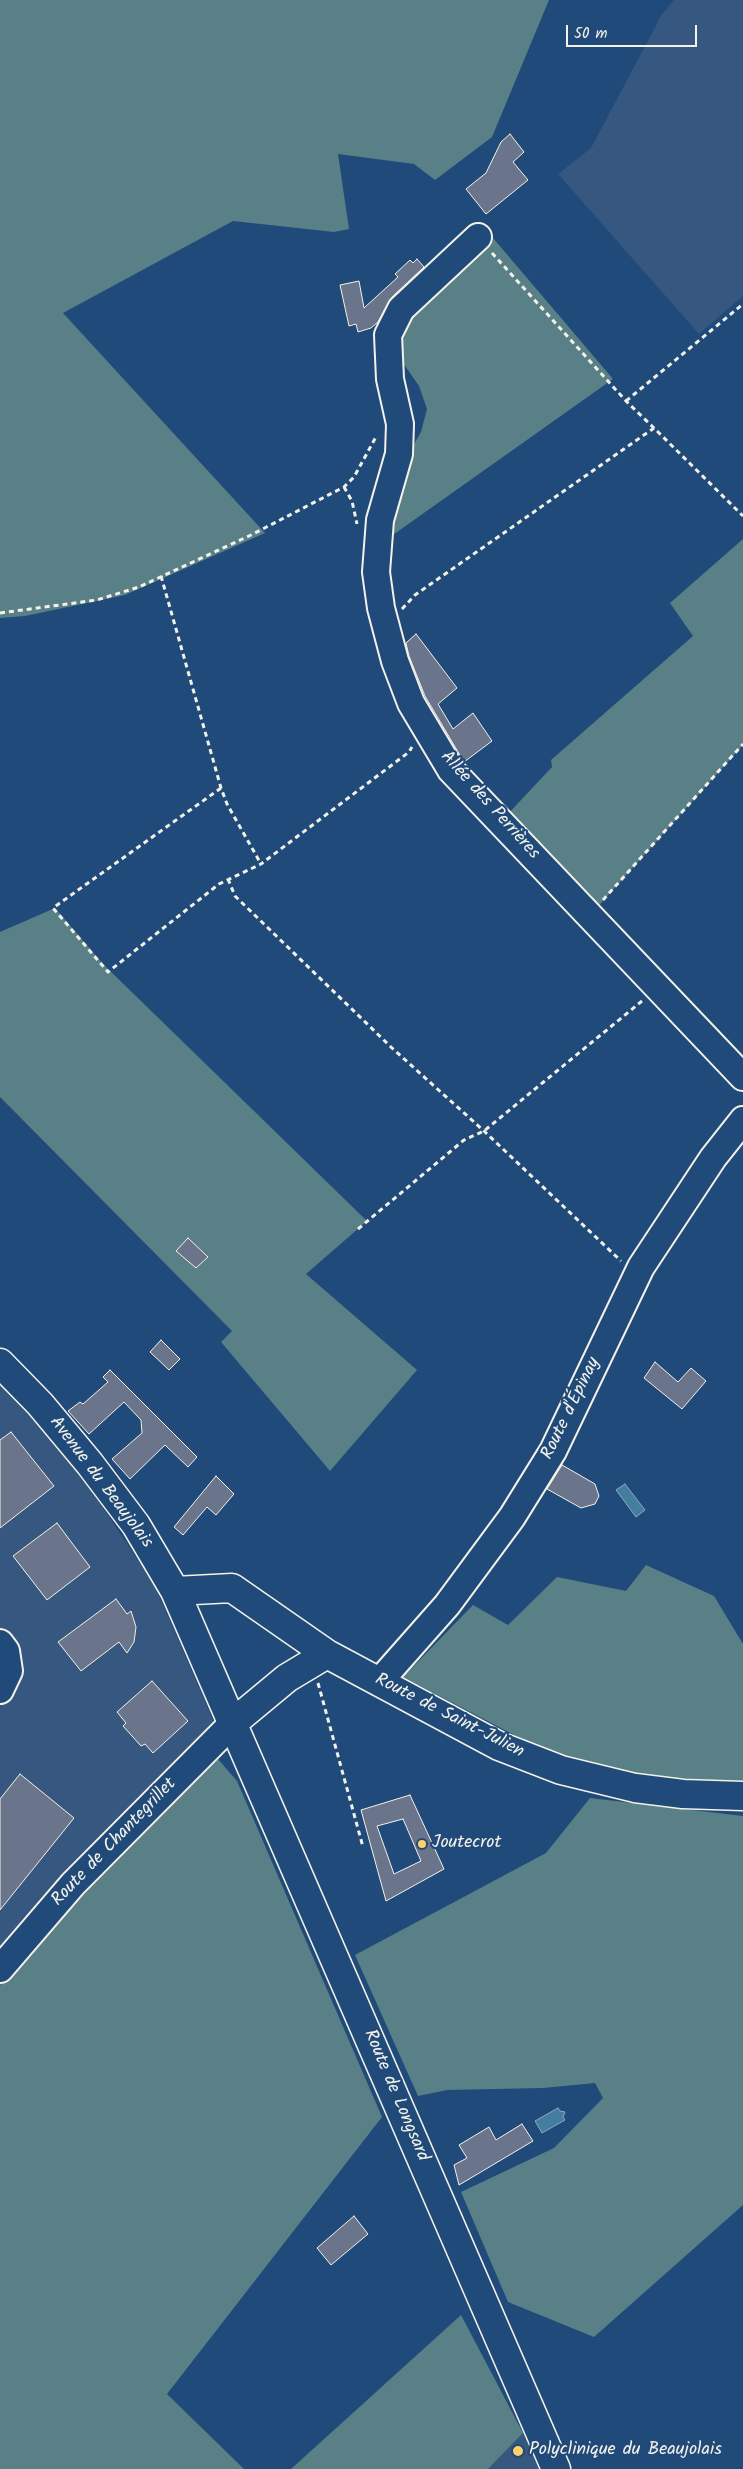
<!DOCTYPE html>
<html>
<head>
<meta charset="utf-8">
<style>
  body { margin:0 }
  #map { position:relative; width:743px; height:2469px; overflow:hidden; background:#1f4a7a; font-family:Kalam,sans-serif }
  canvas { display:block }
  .scale { position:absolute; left:566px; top:25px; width:131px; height:22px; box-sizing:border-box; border:2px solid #f4f1e8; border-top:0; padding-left:6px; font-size:15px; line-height:18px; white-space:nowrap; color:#f4f1e8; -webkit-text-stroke:4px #1f4a7a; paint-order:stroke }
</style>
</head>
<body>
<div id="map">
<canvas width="743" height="2469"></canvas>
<div class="scale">50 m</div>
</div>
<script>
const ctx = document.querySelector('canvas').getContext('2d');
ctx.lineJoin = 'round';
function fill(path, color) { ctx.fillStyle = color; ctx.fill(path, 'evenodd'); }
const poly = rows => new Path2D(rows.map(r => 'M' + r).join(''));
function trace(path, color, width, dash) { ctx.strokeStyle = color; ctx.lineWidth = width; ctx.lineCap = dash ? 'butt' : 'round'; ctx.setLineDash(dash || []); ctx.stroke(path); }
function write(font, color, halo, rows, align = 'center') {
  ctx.font = font + ' Kalam,sans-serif'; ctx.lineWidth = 4.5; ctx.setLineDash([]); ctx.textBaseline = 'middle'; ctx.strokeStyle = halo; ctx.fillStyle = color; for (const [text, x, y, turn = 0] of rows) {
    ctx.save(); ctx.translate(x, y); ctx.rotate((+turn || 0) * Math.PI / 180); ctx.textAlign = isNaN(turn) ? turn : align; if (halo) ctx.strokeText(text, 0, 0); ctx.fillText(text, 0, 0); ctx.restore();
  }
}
fill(poly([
  [674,0,743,0,743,296,699,334,558,174,591,148,662,14],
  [0,1368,68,1455,155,1586,216,1727,0,1957],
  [523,2433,539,2469,488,2469]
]), '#36577f');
fill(poly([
  [0,0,549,0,492,137,435,180,414,164,338,154,349,229,334,232,233,221,63,313,265,533,125,595,25,616,0,618],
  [493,238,613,379,390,537,386,520,406,458,421,432,427,409,419,386,401,360,398,342,402,327],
  [743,539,743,745,594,911,506,816,552,767,551,760,693,636,670,603],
  [55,908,104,965,367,1221,306,1274,417,1370,330,1471,221,1342,232,1331,0,1097,0,932],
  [646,1565,714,1596,743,1644,743,1784,703,1785,568,1763,403,1677,473,1605,508,1625,557,1577,626,1591],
  [218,1759,237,1781,382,2117,167,2394,244,2469,0,2469,0,1985,63,1909],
  [590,1798,743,1816,743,2205,594,2337,508,2302,461,2192,554,2148,603,2098,595,2083,543,2088,447,2090,418,2096,355,1955,546,1853],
  [461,2315,523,2433,488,2469,291,2469]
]), '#588086');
const water = poly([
  [625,1484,645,1510,636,1517,616,1490,625,1484],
  [558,2108,560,2111,565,2112,563,2117,565,2120,542,2133,535,2121,558,2108]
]);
fill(water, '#457da0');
trace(water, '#8babbd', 1);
const building = poly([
  [510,134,524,152,513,162,528,180,486,214,466,189,486,173,501,142,510,134],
  [417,259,424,267,391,298,378,322,371,328,358,332,356,324,349,326,340,285,359,281,364,308,398,277,395,274,410,260,413,263,417,259],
  [416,634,457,688,438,704,453,729,473,713,492,741,464,762,425,696,409,656,406,643,416,634],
  [188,1238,208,1257,196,1268,176,1251,188,1238],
  [161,1340,180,1359,169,1370,150,1352,161,1340],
  [655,1362,678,1382,691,1368,706,1381,682,1409,644,1378,655,1362],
  [110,1370,197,1457,188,1467,165,1445,130,1479,112,1459,142,1433,141,1420,124,1402,89,1434,68,1411,80,1402,83,1404,108,1382,103,1377,110,1370],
  [11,1432,54,1486,0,1528,0,1440,11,1432],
  [562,1465,595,1484,599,1496,595,1504,581,1508,547,1489,562,1465],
  [216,1476,234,1494,216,1515,207,1507,183,1535,174,1527,216,1476],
  [57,1523,90,1567,47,1600,13,1556,57,1523],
  [116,1599,127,1614,131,1611,136,1627,134,1642,127,1653,119,1642,81,1671,58,1642,116,1599],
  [152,1681,188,1721,153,1753,145,1744,141,1746,123,1726,126,1723,117,1712,152,1681],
  [20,1774,74,1818,0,1910,0,1799,20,1774],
  [410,1795,444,1869,386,1901,361,1810,410,1795],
  [403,1819,421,1861,394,1874,377,1826,403,1819],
  [522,2124,533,2141,459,2185,454,2165,467,2158,459,2145,489,2127,496,2140,522,2124],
  [354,2216,368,2234,331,2265,317,2248,354,2216]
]);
fill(building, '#6a748a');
trace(building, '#f4f1e8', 1);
const minor = poly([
  [478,237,401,309,388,335,390,379,400,424,399,454,380,520,376,572,381,608,395,661,411,703,451,770,743,1077],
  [0,1643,6,1651,9,1671,0,1690],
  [379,1682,447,1605,512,1517,553,1451,641,1267,713,1158,743,1120],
  [0,1969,73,1884,234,1722]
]);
const major = poly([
  [0,1363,40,1404,90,1464,136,1525,175,1591,556,2469],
  [175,1591,232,1588,327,1654,499,1746,561,1770,635,1788,683,1794,743,1796],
  [234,1722,287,1678,327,1654]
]);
trace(minor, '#f4f1e8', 30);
trace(major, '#f4f1e8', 31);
trace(poly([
  [492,253,626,401,654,428],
  [626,401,743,304],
  [344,487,352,501,357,524],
  [161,576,221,788,227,804,261,864],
  [402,609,415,595,654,428,743,516],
  [0,613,97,600,139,587,251,535,344,487,354,477,377,435],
  [221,788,53,908,108,972,219,884,261,864,409,752,412,747],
  [228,879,235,896,392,1048,484,1131,621,1261],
  [603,900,743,744],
  [358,1229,464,1140,484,1131,642,1001],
  [318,1683,363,1847]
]), '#f4f1e8', 3, [5, 4]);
trace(minor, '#1f4a7a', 26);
trace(major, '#1f4a7a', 28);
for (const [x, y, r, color] of [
  [422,1844,5,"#ffd166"],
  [518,2451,6,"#ffd166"]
]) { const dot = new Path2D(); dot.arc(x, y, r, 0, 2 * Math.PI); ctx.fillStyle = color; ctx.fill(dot); trace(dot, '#1f4a7a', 2); }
write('18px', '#f4f1e8', '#1f4a7a', [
  ["Allée des Perrières",489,806,48],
  ["Route d'Épinay",572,1409,-64],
  ["Avenue du Beaujolais",100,1483,53],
  ["Route de Saint-Julien",449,1717,27],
  ["Route de Chantegrillet",115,1843,-46],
  ["Route de Longsard",395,2096,67]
]);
write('18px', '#f4f1e8', '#1f4a7a', [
  ["Joutecrot",432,1844],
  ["Polyclinique du Beaujolais",529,2451]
], 'left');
</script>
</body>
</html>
